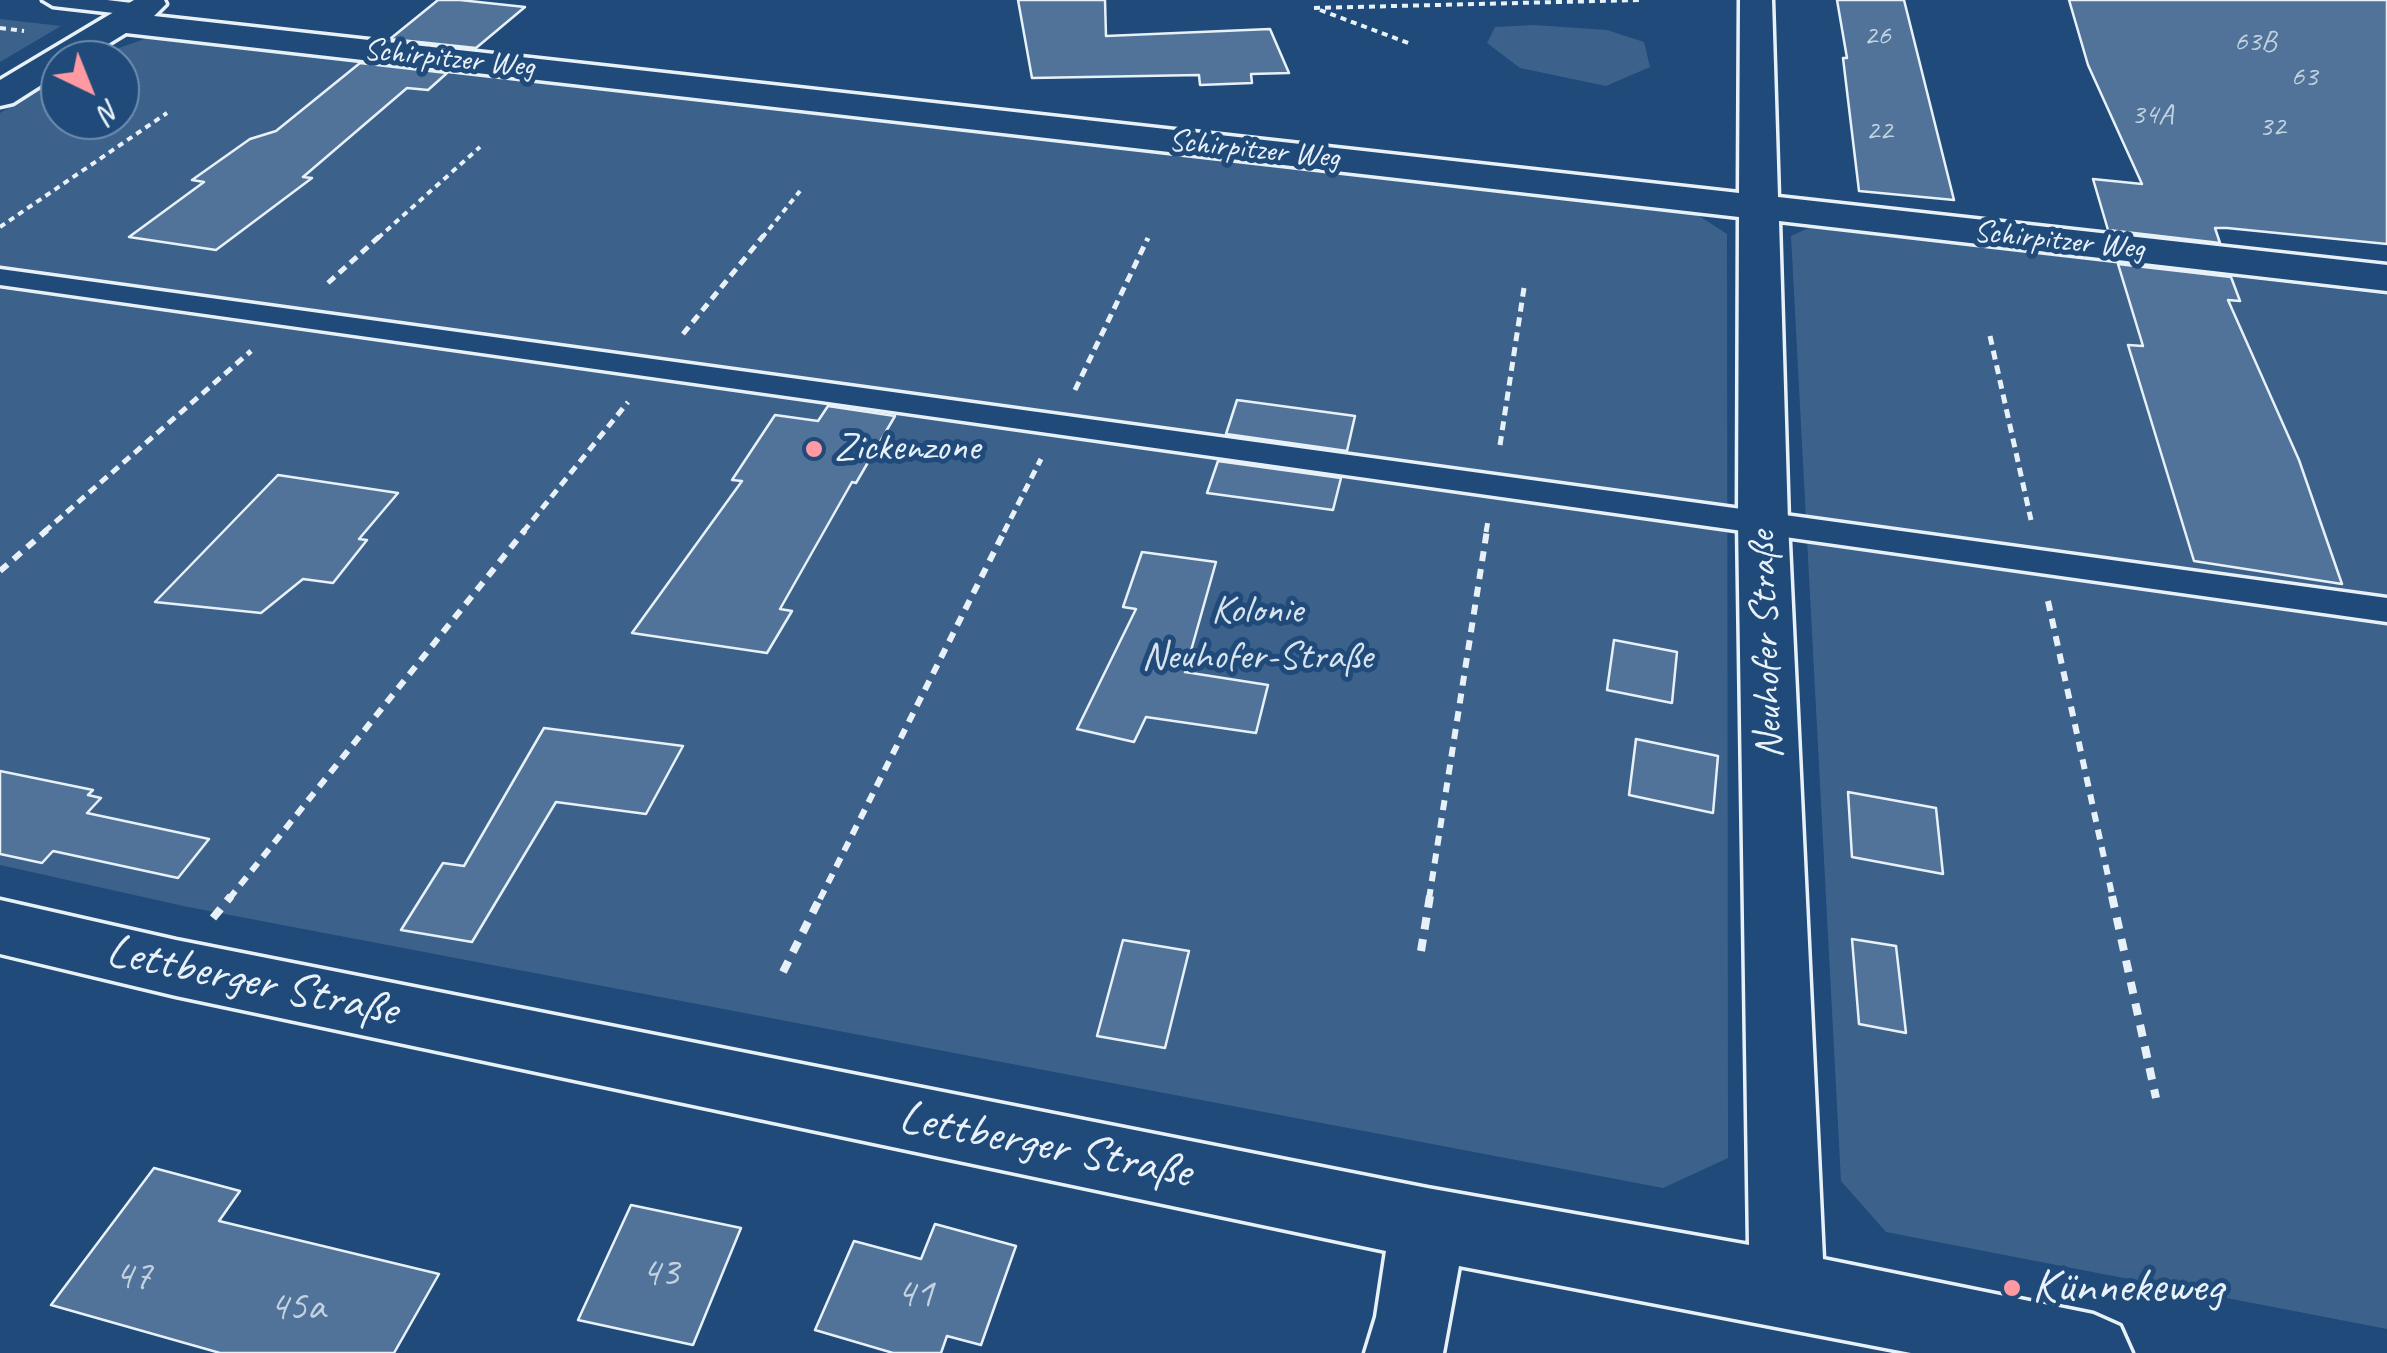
<!DOCTYPE html>
<html>
<head>
<meta charset="utf-8">
<style>
  body { margin:0 }
  #map { position:relative; width:2387px; height:1353px; overflow:hidden; background:#1f4a7a; font-family:Caveat,sans-serif }
  canvas { display:block }
  .north { position:absolute; left:40px; top:40px; width:100px; height:100px; box-sizing:border-box; background:#1f4a7a; border:2px solid #6f8dac; border-radius:50%; rotate:137deg; font-size:28px; font-weight:700; line-height:40px; text-align:center; color:#e8f1f8 }
  .north::after { content:''; display:block; margin:auto; width:35px; height:45px; background:#ff9aa2; clip-path:polygon(50% 0,100% 100%,50% 72%,0 100%) }
</style>
</head>
<body>
<div id="map">
<canvas width="2387" height="1353"></canvas>
<div class="north">N</div>
</div>
<script>
const ctx = document.querySelector('canvas').getContext('2d');
ctx.lineJoin = 'round';
function fill(path, color) { ctx.fillStyle = color; ctx.fill(path, 'evenodd'); }
const poly = rows => new Path2D(rows.map(r => 'M' + r).join(''));
function trace(path, color, width, dash) { ctx.strokeStyle = color; ctx.lineWidth = width; ctx.lineCap = dash ? 'butt' : 'round'; ctx.setLineDash(dash || []); ctx.stroke(path); }
function write(font, color, halo, rows, align = 'center') {
  ctx.font = font + ' Caveat,sans-serif'; ctx.lineWidth = 10; ctx.setLineDash([]); ctx.textBaseline = 'middle'; ctx.strokeStyle = halo; ctx.fillStyle = color; for (const [text, x, y, turn = 0] of rows) {
    ctx.save(); ctx.translate(x, y); ctx.rotate((+turn || 0) * Math.PI / 180); ctx.textAlign = isNaN(turn) ? turn : align; if (halo) ctx.strokeText(text, 0, 0); ctx.fillText(text, 0, 0); ctx.restore();
  }
}
fill(poly([
  [0,19,61,26,0,62],
  [1534,25,1607,30,1644,42,1650,67,1606,86,1520,68,1487,43,1495,27],
  [150,37,1696,214,1727,234,1728,1158,1663,1188,188,907,0,865,0,113,60,76,60,120,120,120,120,60,85,60],
  [1811,227,2387,295,2387,1329,1886,1232,1841,1181,1791,236]
]), '#3c628c');
const building = poly([
  [438,0,460,0,525,7,476,48,390,39,438,0],
  [1018,0,1105,0,1106,36,1270,29,1289,73,1251,74,1252,83,1200,85,1199,75,1032,78,1018,0],
  [1837,0,1904,0,1954,200,1859,191,1843,58,1847,58,1837,0],
  [2069,0,2387,0,2387,244,2227,228,2215,228,2220,243,2108,230,2093,179,2142,184,2088,65,2069,0],
  [360,63,447,73,428,90,407,88,303,177,312,178,216,250,129,237,204,182,192,180,250,139,276,131,360,63],
  [2118,264,2231,277,2240,301,2228,300,2299,460,2342,584,2194,561,2128,345,2143,346,2118,264],
  [1237,400,1355,416,1347,451,1226,434,1237,400],
  [828,406,895,416,856,483,852,482,780,609,792,611,767,653,632,633,742,481,732,480,775,415,818,421,828,406],
  [1218,461,1341,478,1333,510,1207,493,1218,461],
  [278,475,398,493,359,539,367,540,333,583,303,579,261,613,155,602,278,475],
  [1142,552,1216,562,1185,672,1268,685,1256,733,1146,717,1134,742,1077,729,1136,609,1123,607,1142,552],
  [1614,640,1677,652,1672,703,1607,690,1614,640],
  [544,728,683,746,646,814,556,802,472,942,401,930,443,863,464,866,544,728],
  [1636,739,1718,756,1713,813,1629,795,1636,739],
  [0,771,93,790,88,795,101,798,87,813,209,839,178,878,53,851,42,863,0,854,0,771],
  [1848,792,1936,808,1943,874,1852,857,1848,792],
  [1852,939,1896,946,1906,1033,1859,1024,1852,939],
  [1123,940,1189,951,1165,1048,1097,1036,1123,940],
  [154,1168,240,1191,219,1221,439,1274,394,1353,220,1353,51,1305,154,1168],
  [631,1205,741,1228,693,1345,578,1320,631,1205],
  [935,1224,1016,1246,981,1345,947,1336,941,1353,893,1353,815,1330,854,1241,921,1259,935,1224]
]);
fill(building, '#517399');
trace(building, '#e8f1f8', 2.5);
const lane = poly([
  [43,0,107,0,140,4,150,10,140,16,53,6,43,0],
  [0,269,2387,598,2387,622,0,285,0,269]
]);
const street = poly([
  [134,0,164,0,166,4,154,16,1739,193,1740,0,1772,0,1778,197,2387,265,2387,291,1779,221,1788,522,1823,1259,2093,1314,2120,1326,2132,1353,1911,1353,1459,1266,1443,1353,1365,1353,1376,1317,1386,1251,176,996,0,954,0,900,176,940,1427,1188,1749,1245,1738,522,1739,217,126,33,82,60,60,60,60,73,13,103,0,106,0,80,134,0]
]);
trace(lane, '#e8f1f8', 7);
trace(street, '#e8f1f8', 7);
trace(poly([
  [1314,8,1640,0],
  [1320,10,1411,44],
  [0,28,24,31],
  [0,227,167,113],
  [378,238,480,147],
  [762,238,800,191]
]), '#e8f1f8', 4, [6, 5]);
trace(poly([
  [328,283,381,235],
  [683,334,764,235],
  [1990,336,2031,520],
  [1075,390,1148,238],
  [1500,445,1524,288],
  [44,532,251,351],
  [523,532,628,402],
  [1004,532,1041,459],
  [1486,532,1488,521]
]), '#e8f1f8', 5, [9, 6]);
trace(poly([
  [0,571,47,530],
  [2048,601,2113,899],
  [229,899,525,530],
  [820,899,1005,530],
  [1429,899,1487,530]
]), '#e8f1f8', 6, [10, 8]);
trace(poly([
  [2112,896,2156,1098],
  [213,918,231,896],
  [1421,951,1430,896],
  [783,972,821,896]
]), '#e8f1f8', 8, [12, 10]);
fill(lane, '#1f4a7a');
fill(street, '#1f4a7a');
for (const [x, y, r, color] of [
  [814,449,10,"#ff9aa2"],
  [2012,1288,10,"#ff9aa2"]
]) { const dot = new Path2D(); dot.arc(x, y, r, 0, 2 * Math.PI); ctx.fillStyle = color; ctx.fill(dot); trace(dot, '#1f4a7a', 4); }
write('30px', '#c2d2e0', null, [
  ["26",1877,36],
  ["63B",2255,42],
  ["63",2304,77],
  ["34A",2152,115],
  ["32",2272,127],
  ["22",1879,131]
]);
write('32px', '#e8f1f8', '#1f4a7a', [
  ["Schirpitzer Weg",449,59,6],
  ["Schirpitzer Weg",1254,150,6],
  ["Schirpitzer Weg",2059,241,6]
]);
write('40px', '#e8f1f8', '#1f4a7a', [
  ["Zickenzone",834,449]
], 'left');
write('40px', '#d7e3ed', '#1f4a7a', [
  ["Kolonie",1257,612],
  ["Neuhofer-Straße",1257,658]
]);
write('40px', '#e8f1f8', '#1f4a7a', [
  ["Neuhofer Straße",1767,645,-92]
]);
write('42px', '#c2d2e0', null, [
  ["43",660,1274],
  ["47",133,1277],
  ["41",915,1295],
  ["45a",297,1308]
]);
write('48px', '#e8f1f8', '#1f4a7a', [
  ["Lettberger Straße",252,982,12],
  ["Lettberger Straße",1045,1146,11]
]);
write('48px', '#e8f1f8', '#1f4a7a', [
  ["Künnekeweg",2032,1288]
], 'left');
</script>
</body>
</html>
